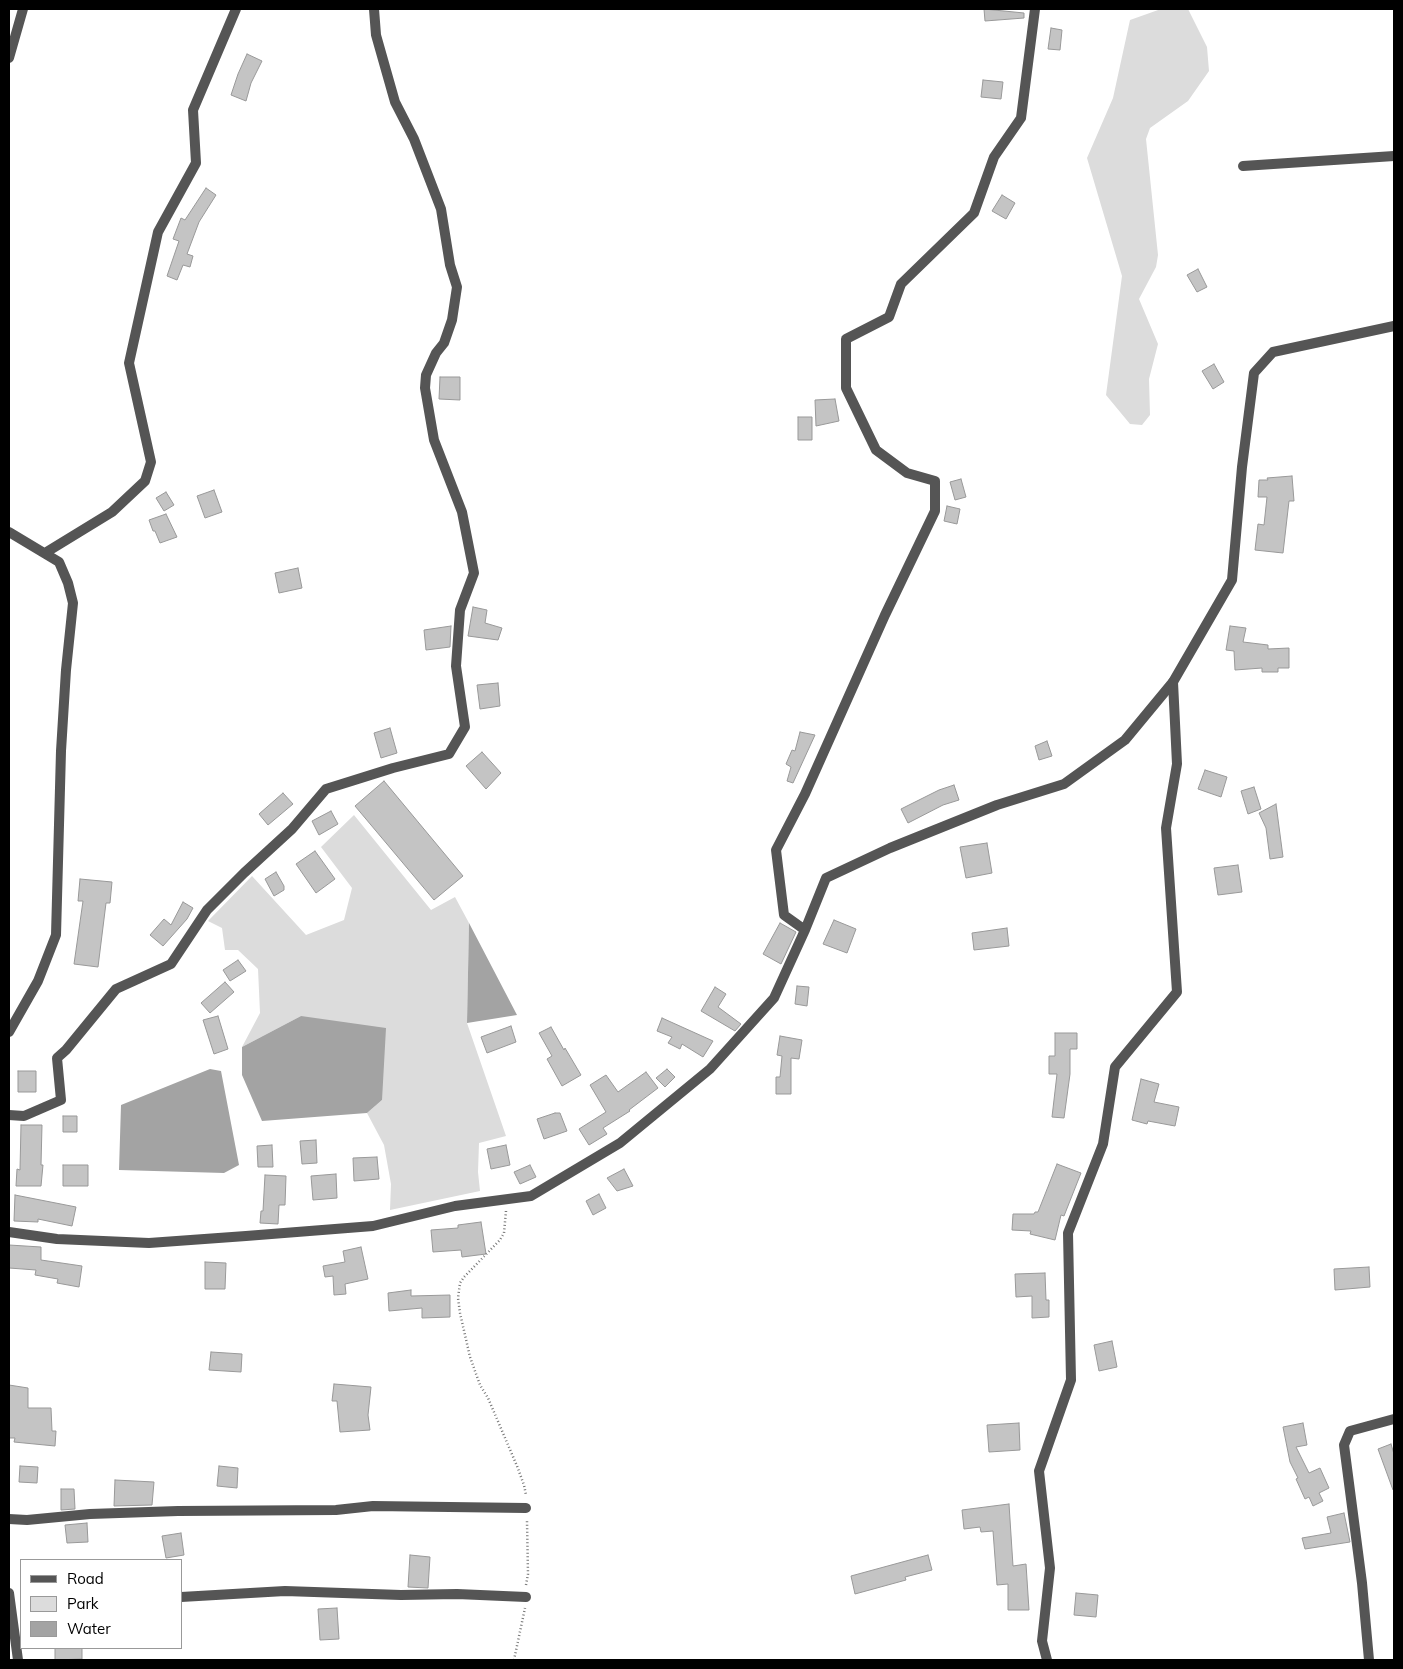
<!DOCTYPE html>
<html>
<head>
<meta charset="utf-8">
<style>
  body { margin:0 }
  #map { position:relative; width:1403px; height:1669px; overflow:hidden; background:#fff; font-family:Mulish,sans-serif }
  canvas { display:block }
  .frame { position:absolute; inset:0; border:10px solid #000; pointer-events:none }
  .legend { position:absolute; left:20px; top:1559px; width:162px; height:90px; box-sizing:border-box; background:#fff; border:1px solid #999; margin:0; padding:6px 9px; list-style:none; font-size:15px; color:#000 }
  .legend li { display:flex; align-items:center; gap:10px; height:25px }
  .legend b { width:25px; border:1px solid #999 }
</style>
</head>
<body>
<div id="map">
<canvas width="1403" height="1669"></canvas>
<div class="frame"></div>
<ul class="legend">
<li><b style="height:6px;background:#555"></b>Road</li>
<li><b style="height:14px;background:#dcdcdc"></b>Park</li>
<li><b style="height:14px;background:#a3a3a3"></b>Water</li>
</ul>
</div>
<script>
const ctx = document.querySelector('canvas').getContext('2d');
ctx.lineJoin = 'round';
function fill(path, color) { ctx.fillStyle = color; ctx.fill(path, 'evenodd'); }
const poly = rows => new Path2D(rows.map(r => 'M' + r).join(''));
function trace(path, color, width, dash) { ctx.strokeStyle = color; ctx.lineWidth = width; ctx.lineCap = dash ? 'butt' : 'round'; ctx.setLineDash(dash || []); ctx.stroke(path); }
fill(poly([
  [1161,9,1188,9,1207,47,1209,71,1188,101,1150,128,1146,139,1158,255,1156,267,1139,299,1158,344,1149,379,1150,415,1142,425,1130,424,1106,395,1122,276,1087,158,1113,98,1130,20],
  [354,815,431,910,455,897,469,923,467,1023,506,1136,479,1143,478,1172,480,1191,390,1210,391,1184,384,1145,367,1113,382,1100,301,1016,242,1047,260,1013,258,969,238,950,225,950,222,928,208,921,252,876,306,935,344,920,352,888,321,847]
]), '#dcdcdc');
fill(poly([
  [469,923,517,1015,467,1023],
  [301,1016,386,1028,382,1100,367,1113,262,1121,242,1075,242,1047],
  [210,1069,221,1071,239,1165,224,1173,119,1170,121,1105]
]), '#a3a3a3');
const building = poly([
  [984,9,1024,13,1024,18,985,21,984,9],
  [1051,28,1062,30,1060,50,1048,49,1051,28],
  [247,54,262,61,251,83,246,101,231,95,238,74,247,54],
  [983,80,1003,82,1001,99,981,97,983,80],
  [206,188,216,195,199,222,187,254,193,256,190,267,183,265,177,280,167,276,179,241,173,239,181,218,185,220,206,188],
  [1002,195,1015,203,1006,219,992,211,1002,195],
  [1198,269,1207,287,1197,292,1187,275,1198,269],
  [1214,364,1224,382,1213,389,1202,371,1214,364],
  [440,377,460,377,460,400,439,399,440,377],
  [835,399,839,421,816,426,815,400,835,399],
  [798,417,812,417,812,440,798,440,798,417],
  [1292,476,1294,501,1289,501,1283,553,1255,550,1258,524,1264,525,1267,497,1258,497,1259,480,1268,480,1267,478,1292,476],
  [961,479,966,497,955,500,950,482,961,479],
  [214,490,222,512,205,518,197,496,214,490],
  [166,492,174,505,164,511,156,498,166,492],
  [947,506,960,509,957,524,944,521,947,506],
  [166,514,177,537,160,543,155,531,153,531,149,520,166,514],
  [298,568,302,588,279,593,275,573,298,568],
  [473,607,487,610,485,623,502,628,498,640,468,636,473,607],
  [451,626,450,647,426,650,424,630,451,626],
  [1230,626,1246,628,1243,642,1268,645,1268,649,1289,648,1289,668,1278,668,1278,672,1262,672,1262,668,1235,670,1234,651,1226,650,1230,626],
  [498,683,500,706,480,709,477,685,498,683],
  [390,728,397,753,381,758,374,733,390,728],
  [800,732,815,735,793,783,787,781,791,767,786,764,792,750,795,751,800,732],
  [1047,741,1052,756,1039,760,1035,746,1047,741],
  [482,752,501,773,486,789,466,766,482,752],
  [1205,770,1227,777,1221,797,1198,789,1205,770],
  [384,781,463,876,434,900,355,806,384,781],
  [954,785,959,800,943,805,908,823,901,809,939,790,954,785],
  [1254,787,1261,809,1248,814,1241,791,1254,787],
  [283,793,293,804,268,825,259,814,283,793],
  [1276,804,1283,857,1270,859,1266,828,1259,813,1276,804],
  [331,811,338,824,319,835,312,821,331,811],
  [987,843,992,873,966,878,960,847,987,843],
  [315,851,335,879,316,893,296,864,315,851],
  [1238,865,1242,892,1218,895,1214,868,1238,865],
  [276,872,284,886,284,890,274,896,265,879,276,872],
  [80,879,112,882,110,903,106,903,98,967,74,964,83,901,78,901,80,879],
  [183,902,193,908,187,919,163,946,150,935,164,919,171,925,183,902],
  [834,920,856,929,847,953,823,944,834,920],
  [780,923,796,932,781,964,763,954,780,923],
  [1007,928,1009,946,974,950,972,933,1007,928],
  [238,960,246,971,230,981,223,970,238,960],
  [225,982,234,992,210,1013,201,1003,225,982],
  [797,986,809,987,807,1006,795,1004,797,986],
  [715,987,726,994,718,1007,741,1024,735,1031,701,1011,715,987],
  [218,1016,228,1049,214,1054,203,1020,218,1016],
  [662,1018,713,1041,703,1057,682,1044,680,1049,668,1043,672,1037,657,1031,662,1018],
  [511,1026,516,1042,487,1053,481,1037,511,1026],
  [551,1027,564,1050,565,1048,581,1075,562,1086,547,1059,552,1056,539,1033,551,1027],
  [1055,1033,1077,1033,1077,1049,1070,1049,1070,1074,1064,1118,1052,1117,1057,1074,1049,1074,1049,1056,1055,1056,1055,1033],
  [780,1036,802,1040,799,1059,791,1058,791,1094,776,1094,776,1077,780,1077,782,1056,777,1055,780,1036],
  [667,1069,675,1077,665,1087,656,1078,667,1069],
  [18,1071,36,1071,36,1092,18,1092,18,1071],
  [646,1072,658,1088,629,1110,630,1111,603,1128,607,1134,589,1145,579,1129,606,1112,590,1085,606,1075,618,1092,646,1072],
  [1141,1079,1159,1084,1154,1102,1179,1107,1175,1126,1148,1121,1147,1124,1132,1120,1141,1079],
  [555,1113,560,1113,567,1131,544,1139,537,1119,555,1113],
  [63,1116,77,1116,77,1132,63,1132,63,1116],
  [21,1125,42,1125,41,1165,43,1165,41,1186,16,1186,17,1169,20,1170,21,1125],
  [316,1140,317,1163,302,1164,300,1141,316,1140],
  [272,1145,273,1167,258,1167,257,1146,272,1145],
  [506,1145,510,1165,491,1169,487,1149,506,1145],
  [377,1157,379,1179,354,1181,353,1158,377,1157],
  [1057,1164,1081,1173,1064,1216,1061,1215,1055,1240,1030,1234,1031,1231,1012,1230,1013,1214,1034,1214,1035,1212,1038,1212,1057,1164],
  [63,1165,88,1165,88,1186,63,1186,63,1165],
  [530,1165,536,1177,520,1184,514,1172,530,1165],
  [624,1169,633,1186,617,1191,607,1178,624,1169],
  [336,1174,337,1198,313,1200,311,1176,336,1174],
  [265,1175,286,1176,285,1205,279,1205,278,1224,260,1223,261,1211,263,1211,265,1175],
  [599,1194,606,1208,593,1215,586,1201,599,1194],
  [15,1195,76,1207,72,1226,38,1219,38,1222,14,1221,15,1195],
  [481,1222,486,1254,462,1257,461,1250,433,1252,431,1230,458,1228,458,1225,481,1222],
  [9,1245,41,1247,41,1260,82,1266,79,1287,57,1283,58,1279,35,1275,36,1270,9,1268,9,1245],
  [361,1247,368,1279,345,1284,346,1294,334,1295,333,1276,325,1277,323,1266,345,1262,343,1251,361,1247],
  [205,1262,226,1263,225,1289,205,1289,205,1262],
  [1369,1267,1370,1287,1335,1290,1334,1269,1369,1267],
  [1045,1273,1046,1300,1049,1300,1049,1317,1032,1318,1032,1296,1016,1297,1015,1274,1045,1273],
  [411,1290,411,1296,450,1295,450,1317,422,1318,422,1308,389,1311,388,1293,411,1290],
  [1112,1341,1117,1367,1099,1371,1094,1345,1112,1341],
  [211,1352,242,1354,241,1372,209,1370,211,1352],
  [334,1384,371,1387,368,1415,370,1430,340,1432,337,1401,332,1401,334,1384],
  [9,1385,28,1388,28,1408,51,1408,52,1431,56,1431,55,1446,14,1442,15,1438,9,1438,9,1385],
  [1019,1423,1020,1450,989,1452,987,1425,1019,1423],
  [1303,1423,1307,1445,1296,1447,1309,1473,1320,1468,1329,1488,1319,1493,1323,1501,1313,1506,1309,1497,1305,1499,1296,1479,1298,1478,1290,1462,1283,1427,1303,1423],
  [1391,1444,1394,1454,1394,1490,1393,1490,1378,1449,1391,1444],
  [20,1466,38,1467,37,1483,19,1482,20,1466],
  [219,1466,238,1468,237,1488,217,1486,219,1466],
  [115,1480,154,1482,152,1505,114,1506,115,1480],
  [61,1489,74,1489,75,1509,61,1510,61,1489],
  [1009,1504,1013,1566,1026,1564,1029,1610,1008,1610,1008,1584,997,1585,993,1531,981,1532,980,1527,964,1529,962,1510,1009,1504],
  [1344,1513,1350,1542,1305,1549,1302,1538,1331,1533,1327,1517,1344,1513],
  [87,1523,88,1542,67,1543,65,1525,87,1523],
  [181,1533,184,1555,166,1558,162,1536,181,1533],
  [410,1555,430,1557,428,1588,408,1587,410,1555],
  [928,1555,932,1570,905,1577,906,1580,855,1594,851,1576,928,1555],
  [1076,1593,1098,1595,1096,1617,1074,1615,1076,1593],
  [337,1608,339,1639,320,1640,318,1609,337,1608],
  [55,1648,82,1648,82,1659,55,1660,55,1648]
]);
fill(building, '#c4c4c4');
trace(building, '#999', 1);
trace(poly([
  [506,1211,504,1233,500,1240,464,1277,460,1283,458,1298,460,1313,470,1357,480,1385,488,1398,517,1466,524,1485,526,1495],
  [526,1585,528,1574,527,1521],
  [514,1660,525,1608]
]), '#777', 2.5, [1, 2.5]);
trace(poly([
  [9,58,23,9],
  [1243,166,1394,156],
  [9,532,59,562,68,583,73,603,66,670,61,751,56,935,38,981,9,1032],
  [45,553,112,512,145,481,151,462,129,363,158,232,196,163,193,110,236,9],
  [805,930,784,915,776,850,805,794,885,615,935,511,935,481,907,473,876,450,846,388,846,339,889,317,901,284,974,213,994,157,1021,118,1035,9],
  [9,1115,24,1116,61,1100,57,1058,66,1050,116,989,171,964,207,910,244,873,292,829,326,789,393,768,449,754,465,727,456,666,460,610,474,573,462,512,434,440,425,388,426,375,436,353,444,343,452,320,457,287,450,265,441,209,414,139,395,102,376,35,374,9],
  [9,1232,57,1239,149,1243,246,1236,373,1226,455,1206,531,1196,620,1143,710,1069,774,998,805,930,826,878,890,848,997,805,1064,784,1125,740,1173,682],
  [9,1519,27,1520,90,1514,178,1511,336,1510,373,1506,526,1508],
  [9,1593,18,1660],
  [181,1597,285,1591,401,1595,457,1594,526,1597],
  [1369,1660,1362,1583,1344,1445,1350,1431,1394,1419]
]), '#555', 10);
trace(poly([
  [1047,1660,1042,1641,1050,1568,1039,1471,1071,1380,1068,1233,1103,1144,1115,1067,1177,992,1166,828,1177,764,1173,682,1232,580,1242,467,1254,373,1273,352,1394,326]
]), '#555', 10);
</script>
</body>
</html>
